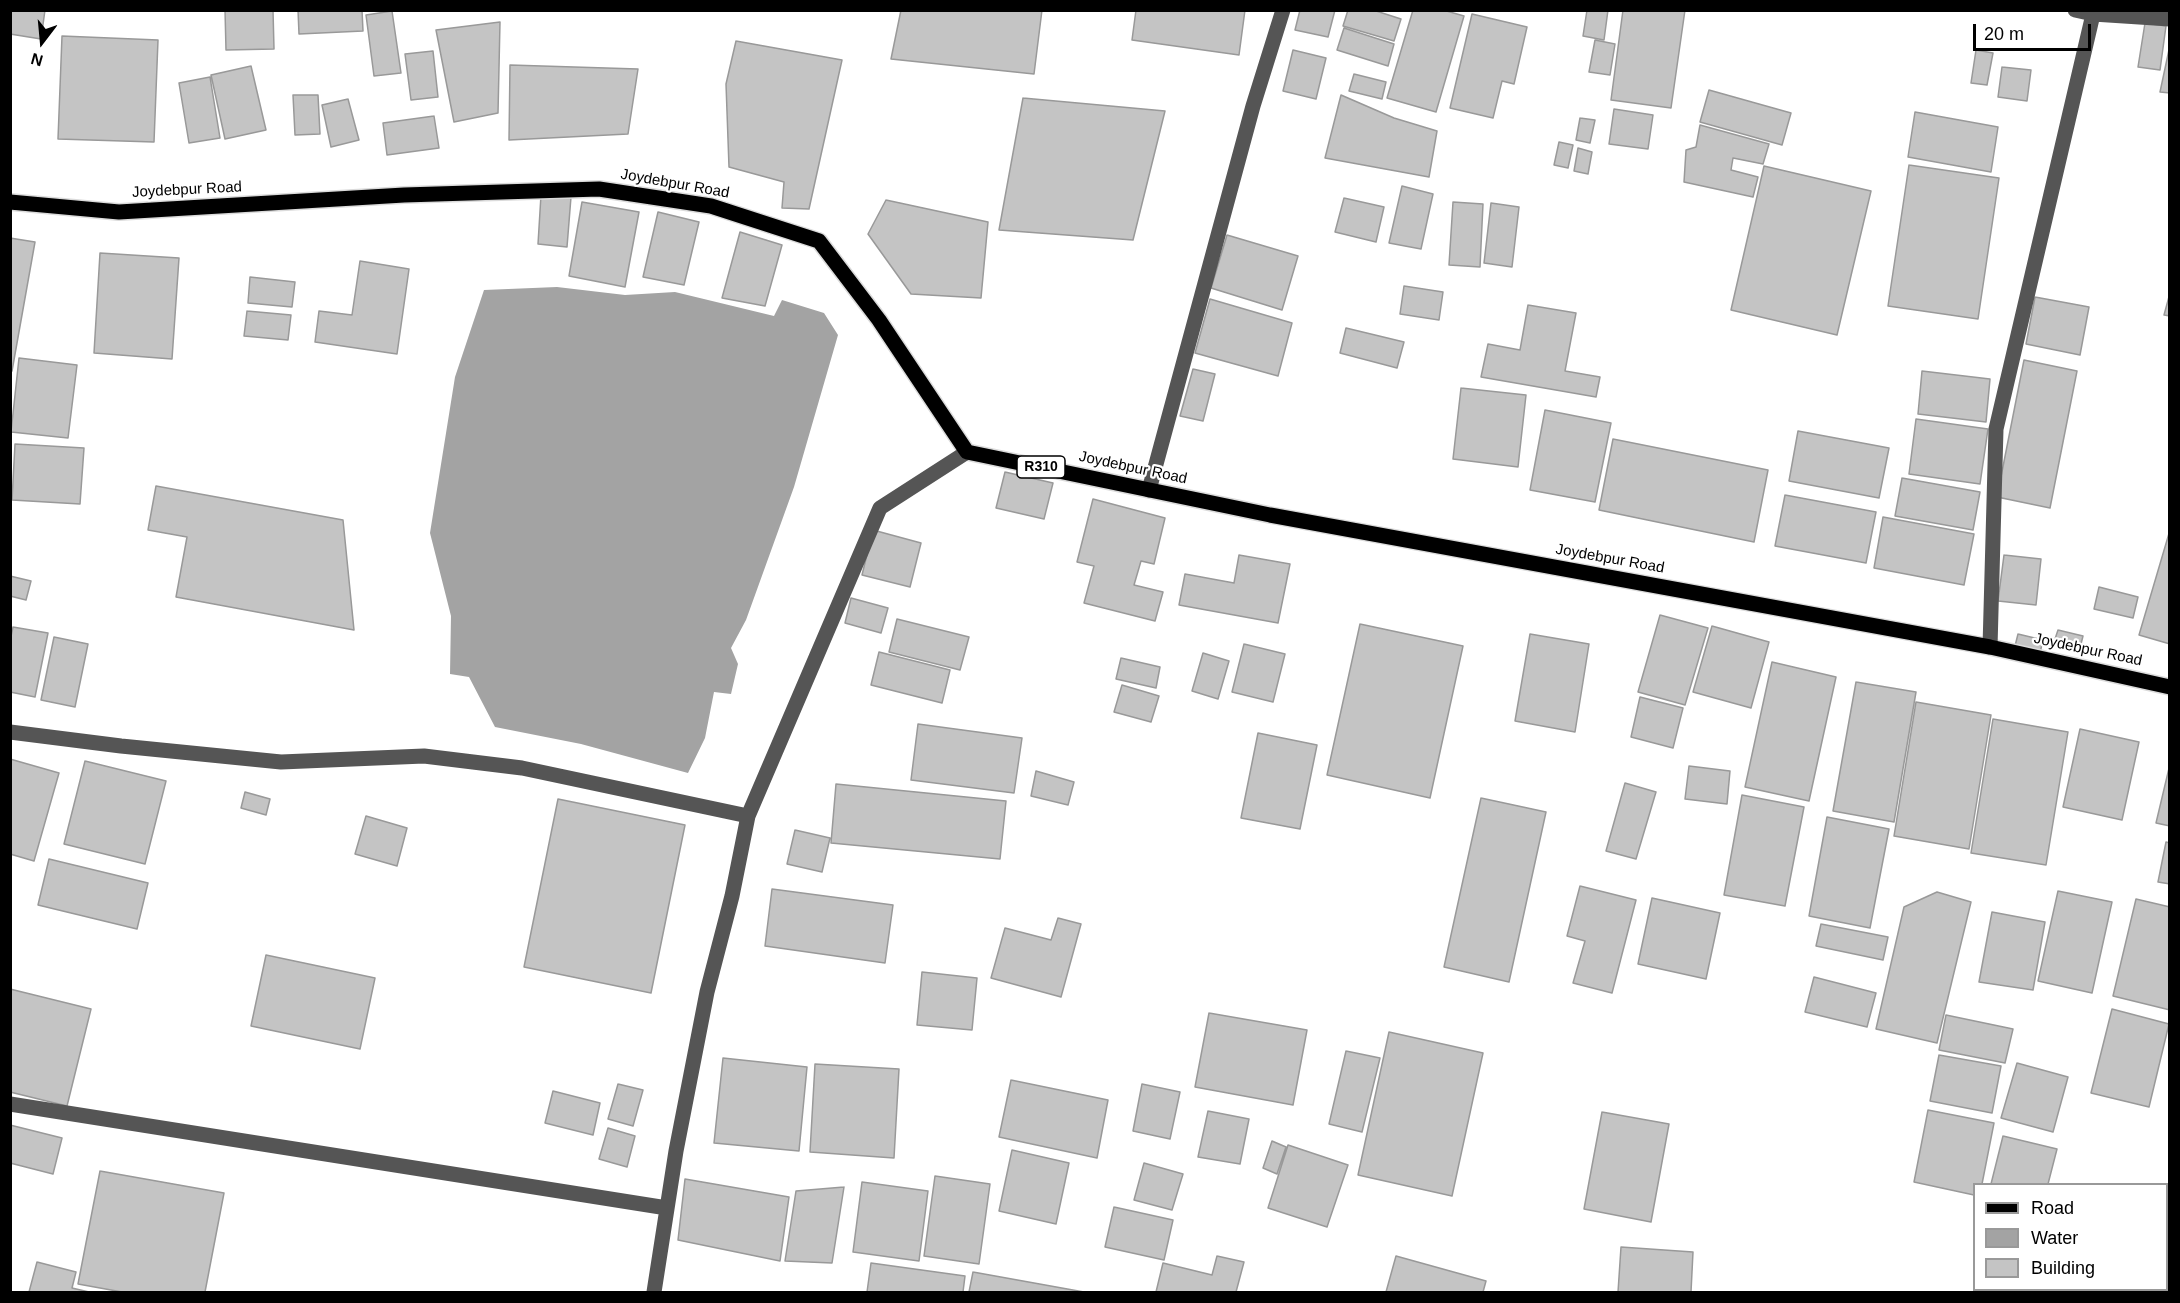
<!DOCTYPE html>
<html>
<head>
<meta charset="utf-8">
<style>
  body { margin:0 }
  #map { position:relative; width:2180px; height:1303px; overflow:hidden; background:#fff; font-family:Arial,sans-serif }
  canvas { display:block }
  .frame { position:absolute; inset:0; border:12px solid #000; pointer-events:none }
  .legend { position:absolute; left:1973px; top:1183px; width:195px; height:108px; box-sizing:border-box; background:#fff; border:2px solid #999; margin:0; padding:8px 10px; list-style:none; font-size:18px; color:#000 }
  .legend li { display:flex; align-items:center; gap:12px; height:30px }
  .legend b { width:30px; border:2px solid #999 }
  .north { position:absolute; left:12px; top:12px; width:60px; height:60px; -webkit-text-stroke:4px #fff; paint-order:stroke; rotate:196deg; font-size:16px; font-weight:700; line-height:24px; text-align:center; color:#000 }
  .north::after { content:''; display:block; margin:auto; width:21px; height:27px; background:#000; clip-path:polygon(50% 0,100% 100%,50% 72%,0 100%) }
  .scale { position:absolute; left:1973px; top:24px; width:118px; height:27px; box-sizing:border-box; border:3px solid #000; border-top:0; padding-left:8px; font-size:18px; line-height:21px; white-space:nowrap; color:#000; -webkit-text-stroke:4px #fff; paint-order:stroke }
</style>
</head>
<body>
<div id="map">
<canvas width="2180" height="1303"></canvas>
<div class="frame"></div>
<ul class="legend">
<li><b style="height:8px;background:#000"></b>Road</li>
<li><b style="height:16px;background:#a3a3a3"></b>Water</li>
<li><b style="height:16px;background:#c4c4c4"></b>Building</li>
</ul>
<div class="north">N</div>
<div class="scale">20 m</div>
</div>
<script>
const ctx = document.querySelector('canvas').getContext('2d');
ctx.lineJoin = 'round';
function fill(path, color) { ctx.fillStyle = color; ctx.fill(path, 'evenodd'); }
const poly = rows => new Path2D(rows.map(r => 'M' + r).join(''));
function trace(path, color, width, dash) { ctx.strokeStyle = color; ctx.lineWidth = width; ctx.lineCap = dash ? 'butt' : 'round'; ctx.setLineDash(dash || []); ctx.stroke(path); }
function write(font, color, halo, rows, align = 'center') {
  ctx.font = font + ' Arial,sans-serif'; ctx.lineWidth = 4.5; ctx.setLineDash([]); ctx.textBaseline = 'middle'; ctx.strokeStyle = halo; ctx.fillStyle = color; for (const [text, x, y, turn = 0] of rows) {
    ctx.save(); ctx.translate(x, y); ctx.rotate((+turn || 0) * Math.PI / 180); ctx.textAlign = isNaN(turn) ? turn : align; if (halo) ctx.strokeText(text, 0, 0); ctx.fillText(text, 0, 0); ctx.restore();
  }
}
fill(poly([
  [557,287,625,295,675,292,774,316,782,300,824,313,838,335,794,487,746,620,731,648,738,664,731,694,714,692,705,738,688,773,581,744,495,727,469,677,450,674,451,616,430,533,455,377,484,290]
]), '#a3a3a3');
const building = poly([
  [10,10,45,10,41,39,10,34,10,10],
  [225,10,273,10,274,49,226,50,225,10],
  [298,10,362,10,363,31,299,34,298,10],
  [901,10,1042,10,1034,74,891,59,901,10],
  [1136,10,1245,10,1239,55,1132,40,1136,10],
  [1300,10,1335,10,1328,37,1295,30,1300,10],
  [1348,10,1373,10,1401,19,1394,41,1343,26,1348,10],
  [1413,10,1443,10,1464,16,1436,112,1387,98,1413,10],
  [1587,10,1608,10,1604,40,1583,36,1587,10],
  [1623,10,1685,10,1671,108,1611,100,1623,10],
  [392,11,401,73,374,76,366,15,392,11],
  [1472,14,1527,27,1514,84,1502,81,1493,118,1450,108,1472,14],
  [500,22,498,113,454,122,436,30,500,22],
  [2145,23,2166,26,2160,70,2138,67,2145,23],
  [1344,28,1394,44,1388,66,1337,50,1344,28],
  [62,36,158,40,154,142,58,139,62,36],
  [1595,40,1615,44,1610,75,1589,72,1595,40],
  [736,41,842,60,809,209,782,208,784,182,729,167,726,84,736,41],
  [2170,45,2170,93,2160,92,2170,45],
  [1293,50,1326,58,1316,99,1283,91,1293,50],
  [1976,50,1993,53,1987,85,1971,83,1976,50],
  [433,51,438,97,411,100,405,54,433,51],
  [510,65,638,69,628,134,509,140,510,65],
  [251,66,266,130,225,139,211,75,251,66],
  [2002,67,2031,70,2027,101,1998,97,2002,67],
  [1354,74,1386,82,1382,99,1349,91,1354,74],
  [210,77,220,138,189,143,179,83,210,77],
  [1709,90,1791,113,1782,145,1700,122,1709,90],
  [293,95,318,95,320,134,295,135,293,95],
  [1341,95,1394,118,1437,131,1429,177,1325,158,1341,95],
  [1023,98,1165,111,1133,240,999,230,1023,98],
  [348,99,359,140,331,147,322,105,348,99],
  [1614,109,1653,115,1648,149,1609,144,1614,109],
  [1915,112,1998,127,1991,172,1908,157,1915,112],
  [434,116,439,148,387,155,383,123,434,116],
  [1580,118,1595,120,1590,143,1576,140,1580,118],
  [1700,125,1769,144,1763,164,1733,158,1731,170,1758,177,1753,197,1684,182,1686,150,1696,147,1700,125],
  [1559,142,1573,145,1568,168,1554,165,1559,142],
  [1578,148,1592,152,1588,174,1574,171,1578,148],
  [1909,165,1999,178,1978,319,1888,306,1909,165],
  [1764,166,1871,191,1837,335,1731,310,1764,166],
  [1402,186,1433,194,1421,249,1389,243,1402,186],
  [541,195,571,197,567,247,538,244,541,195],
  [1344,198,1384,207,1376,242,1335,232,1344,198],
  [886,200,988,222,981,298,911,294,868,234,886,200],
  [582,202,639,212,625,287,569,276,582,202],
  [1453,202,1483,204,1480,267,1449,265,1453,202],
  [1491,203,1519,207,1512,267,1484,263,1491,203],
  [658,212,699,222,684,285,643,277,658,212],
  [740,232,782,245,765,306,722,298,740,232],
  [1227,235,1298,256,1282,310,1211,288,1227,235],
  [10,238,35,242,12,371,10,371,10,238],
  [100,253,179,258,172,359,94,353,100,253],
  [360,261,409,269,397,354,315,342,319,311,352,315,360,261],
  [250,277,295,282,292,307,248,303,250,277],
  [1404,286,1443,292,1439,320,1400,314,1404,286],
  [2170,293,2170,316,2164,315,2170,293],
  [2035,297,2089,307,2080,355,2026,344,2035,297],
  [1210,299,1292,323,1278,376,1195,353,1210,299],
  [1528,305,1576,313,1565,371,1600,377,1596,397,1481,377,1488,344,1520,350,1528,305],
  [247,311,291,315,288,340,244,336,247,311],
  [1346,328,1404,342,1397,368,1340,353,1346,328],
  [19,358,77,365,68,438,11,432,19,358],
  [2024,360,2077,371,2050,508,1997,497,2024,360],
  [1193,369,1215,374,1203,421,1180,416,1193,369],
  [1922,371,1990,379,1986,422,1918,414,1922,371],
  [1461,388,1526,395,1518,467,1453,459,1461,388],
  [1545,410,1611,423,1595,502,1530,490,1545,410],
  [1916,419,1988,429,1980,484,1909,474,1916,419],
  [1798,431,1889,448,1879,498,1789,481,1798,431],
  [1613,439,1768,470,1754,542,1599,510,1613,439],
  [15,444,84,448,80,504,12,500,15,444],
  [1005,472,1053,483,1044,519,996,508,1005,472],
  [1902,478,1980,492,1973,530,1895,516,1902,478],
  [156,486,343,520,354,630,176,597,187,537,148,530,156,486],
  [1785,495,1876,512,1866,563,1775,546,1785,495],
  [1093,499,1165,518,1154,564,1141,561,1134,585,1163,592,1155,621,1084,603,1094,566,1077,562,1093,499],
  [1883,517,1974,534,1964,585,1874,568,1883,517],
  [873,530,921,543,910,587,862,575,873,530],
  [2170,530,2170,644,2139,635,2170,530],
  [1239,555,1290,564,1278,623,1179,605,1185,574,1234,583,1239,555],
  [2004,555,2041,559,2036,605,1998,601,2004,555],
  [10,576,31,581,26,600,10,596,10,576],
  [2099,587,2138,597,2133,618,2094,609,2099,587],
  [851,598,888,608,881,633,845,623,851,598],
  [1660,615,1708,628,1685,705,1638,692,1660,615],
  [897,619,969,637,960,670,889,652,897,619],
  [1360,624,1463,646,1430,798,1327,775,1360,624],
  [1712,626,1769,642,1751,708,1693,692,1712,626],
  [13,627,48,633,35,697,10,692,10,641,13,627],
  [2058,630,2083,636,2080,648,2054,642,2058,630],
  [1530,634,1589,644,1575,732,1515,721,1530,634],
  [2018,634,2043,640,2040,653,2015,646,2018,634],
  [54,637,88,644,75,707,41,700,54,637],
  [1244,644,1285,654,1273,702,1232,692,1244,644],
  [879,652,950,670,942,703,871,685,879,652],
  [1203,653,1229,661,1218,699,1192,691,1203,653],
  [1121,658,1160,667,1156,688,1116,679,1121,658],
  [1772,662,1836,677,1809,801,1745,787,1772,662],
  [1856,682,1916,692,1894,822,1833,811,1856,682],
  [1122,685,1159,696,1151,722,1114,712,1122,685],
  [1640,697,1683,708,1673,748,1631,737,1640,697],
  [1916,702,1991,715,1969,849,1894,836,1916,702],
  [1993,719,2068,732,2046,865,1971,853,1993,719],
  [918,724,1022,738,1014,793,911,780,918,724],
  [2080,729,2139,742,2122,820,2063,807,2080,729],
  [1258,733,1317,745,1300,829,1241,818,1258,733],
  [10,759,59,773,34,861,10,854,10,759],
  [85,761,166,781,145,864,64,844,85,761],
  [2170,764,2170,826,2156,823,2170,764],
  [1689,766,1730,771,1727,804,1685,799,1689,766],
  [1036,771,1074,782,1068,805,1031,796,1036,771],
  [1625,783,1656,792,1636,859,1606,851,1625,783],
  [836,784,1006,801,1000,859,831,843,836,784],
  [245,792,270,799,266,815,241,808,245,792],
  [1742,795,1804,807,1785,906,1724,895,1742,795],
  [1481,798,1546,812,1509,982,1444,967,1481,798],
  [558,799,685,825,651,993,524,967,558,799],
  [366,816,407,828,397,866,355,854,366,816],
  [1827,817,1889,829,1870,928,1809,916,1827,817],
  [795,830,830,838,822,872,787,864,795,830],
  [2166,842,2170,843,2170,884,2158,882,2166,842],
  [49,859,148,883,137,929,38,905,49,859],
  [1580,886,1636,900,1612,993,1573,983,1585,941,1567,936,1580,886],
  [772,889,893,905,885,963,765,946,772,889],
  [2058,891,2112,902,2092,993,2038,981,2058,891],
  [1937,892,1971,902,1937,1043,1876,1029,1904,907,1937,892],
  [1652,898,1720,913,1706,979,1638,964,1652,898],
  [2136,899,2170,907,2170,1010,2113,996,2136,899],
  [1992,912,2045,922,2033,990,1979,982,1992,912],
  [1058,918,1081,924,1061,997,991,978,1005,928,1051,940,1058,918],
  [1821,924,1888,937,1883,960,1816,946,1821,924],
  [266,955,375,978,360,1049,251,1026,266,955],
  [922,972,977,978,972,1030,917,1025,922,972],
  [1814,977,1876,993,1867,1027,1805,1012,1814,977],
  [10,989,91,1009,67,1106,10,1092,10,989],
  [2112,1009,2169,1024,2149,1107,2091,1093,2112,1009],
  [1209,1013,1307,1030,1293,1105,1195,1087,1209,1013],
  [1946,1015,2013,1029,2005,1063,1939,1050,1946,1015],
  [1389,1032,1483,1053,1452,1196,1358,1175,1389,1032],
  [1346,1051,1380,1058,1362,1132,1329,1124,1346,1051],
  [1939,1055,2001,1066,1992,1113,1930,1101,1939,1055],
  [723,1058,807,1067,799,1151,714,1143,723,1058],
  [2017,1063,2068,1077,2053,1132,2001,1118,2017,1063],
  [815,1064,899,1069,894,1158,810,1152,815,1064],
  [1011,1080,1108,1100,1097,1158,999,1137,1011,1080],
  [618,1084,643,1090,633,1126,608,1119,618,1084],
  [1142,1084,1180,1092,1170,1139,1133,1131,1142,1084],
  [553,1091,600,1103,593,1135,545,1123,553,1091],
  [1928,1110,1994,1123,1982,1184,1974,1184,1974,1195,1914,1182,1928,1110],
  [1208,1111,1249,1119,1240,1164,1198,1157,1208,1111],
  [1602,1112,1669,1124,1651,1222,1584,1209,1602,1112],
  [10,1125,62,1138,53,1174,10,1163,10,1125],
  [608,1128,635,1136,627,1167,599,1159,608,1128],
  [2003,1136,2057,1149,2048,1184,1991,1184,2003,1136],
  [1272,1141,1286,1147,1277,1174,1263,1168,1272,1141],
  [1288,1145,1348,1165,1327,1227,1268,1208,1288,1145],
  [1012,1150,1069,1163,1056,1224,999,1211,1012,1150],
  [1144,1163,1183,1174,1172,1210,1134,1200,1144,1163],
  [100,1171,224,1193,205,1292,122,1292,78,1284,100,1171],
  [935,1176,990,1184,979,1264,924,1256,935,1176],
  [685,1179,789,1197,780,1261,678,1240,685,1179],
  [862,1182,928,1191,919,1261,853,1252,862,1182],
  [2170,1182,2170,1211,2166,1211,2166,1194,2170,1182],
  [844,1187,832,1263,785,1261,796,1191,844,1187],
  [1114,1207,1173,1220,1164,1260,1105,1247,1114,1207],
  [1621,1247,1693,1252,1691,1292,1618,1292,1621,1247],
  [1217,1256,1244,1262,1236,1292,1156,1292,1163,1263,1212,1275,1217,1256],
  [1396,1256,1486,1281,1483,1292,1386,1292,1396,1256],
  [37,1262,76,1272,72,1288,89,1292,29,1292,37,1262],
  [871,1263,965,1276,963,1292,867,1292,871,1263],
  [973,1272,1084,1292,969,1292,973,1272]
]);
fill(building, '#c4c4c4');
trace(building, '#999', 1.5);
const major = poly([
  [10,202,119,212,404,195,599,189,711,206,819,241,879,320,967,452,1270,515,1990,647,2170,687]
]);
trace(major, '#dbdbdb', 18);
trace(poly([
  [2075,10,2093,14,2170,19],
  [1149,490,1253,106,1283,10],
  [1990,647,1996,429,2094,10],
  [10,732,121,746,281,762,424,756,522,768,748,816],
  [10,1104,667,1208],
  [654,1292,676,1151,707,992,732,896,748,816,880,508,967,452]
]), '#555', 15);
trace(major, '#000', 15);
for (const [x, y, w] of [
  [1041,467,48]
]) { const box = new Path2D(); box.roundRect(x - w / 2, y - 11, w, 22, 4.5); ctx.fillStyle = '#fff'; ctx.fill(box); trace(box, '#000', 1.5); }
write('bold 14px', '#000', null, [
  ["R310",1041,467]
]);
write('15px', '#000', '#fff', [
  ["Joydebpur Road",675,184,10],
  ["Joydebpur Road",187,190,-3],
  ["Joydebpur Road",1133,468,12],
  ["Joydebpur Road",1610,559,10],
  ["Joydebpur Road",2088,650,12]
]);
</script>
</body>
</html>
